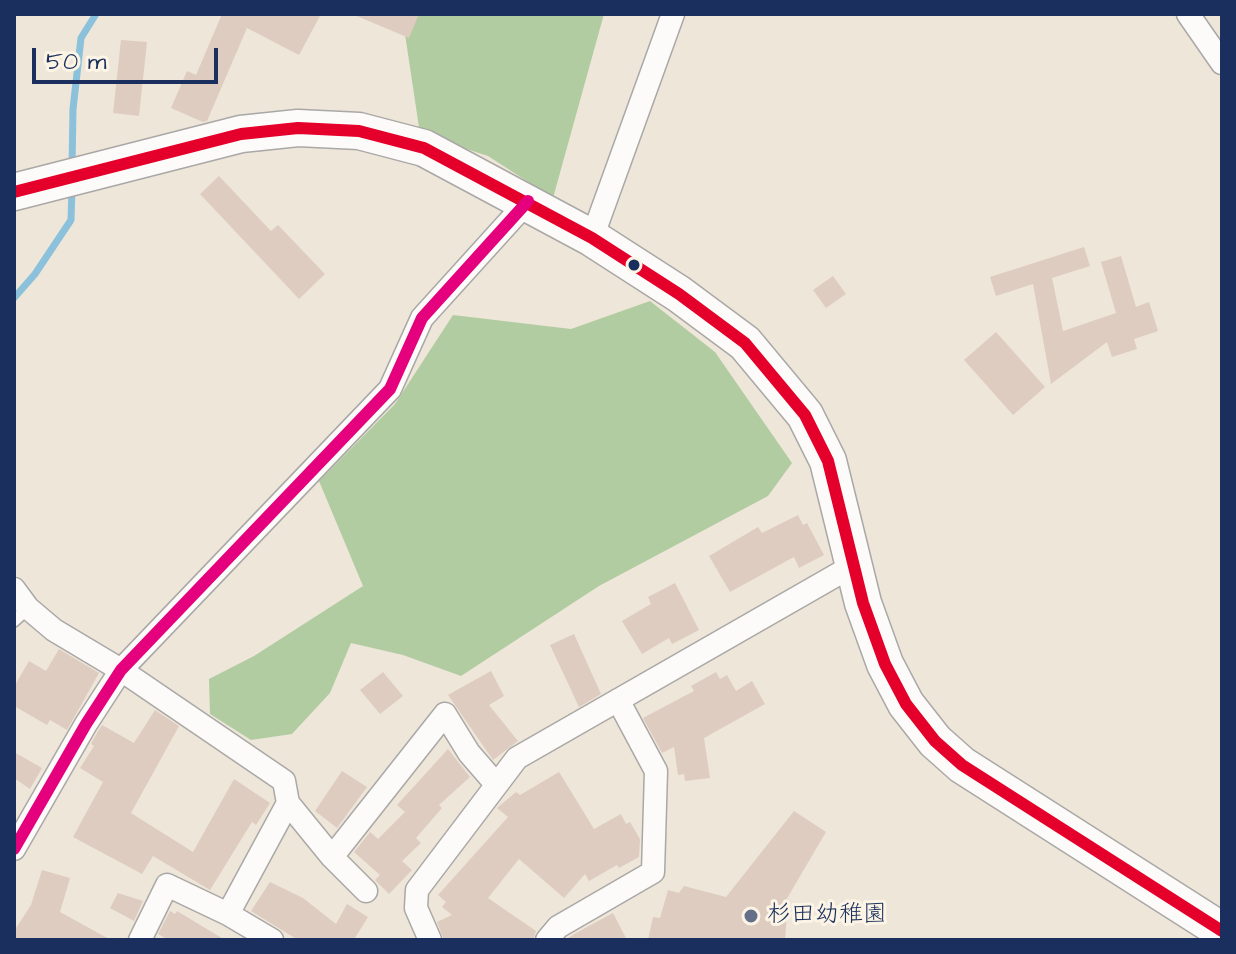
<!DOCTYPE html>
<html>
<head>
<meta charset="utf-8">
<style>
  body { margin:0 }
  #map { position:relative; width:1236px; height:954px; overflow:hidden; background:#eee6d9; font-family:"Architects Daughter",sans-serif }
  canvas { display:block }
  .frame { position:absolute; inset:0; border:16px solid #1b2f5e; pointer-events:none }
  .scale { position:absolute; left:32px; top:48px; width:186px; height:36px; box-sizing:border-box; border:4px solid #1b2f5e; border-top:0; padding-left:10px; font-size:24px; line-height:28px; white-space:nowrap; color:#1b2f5e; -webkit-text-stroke:6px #fcf5e5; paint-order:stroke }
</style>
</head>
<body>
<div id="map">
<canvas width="1236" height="954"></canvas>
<div class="frame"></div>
<div class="scale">50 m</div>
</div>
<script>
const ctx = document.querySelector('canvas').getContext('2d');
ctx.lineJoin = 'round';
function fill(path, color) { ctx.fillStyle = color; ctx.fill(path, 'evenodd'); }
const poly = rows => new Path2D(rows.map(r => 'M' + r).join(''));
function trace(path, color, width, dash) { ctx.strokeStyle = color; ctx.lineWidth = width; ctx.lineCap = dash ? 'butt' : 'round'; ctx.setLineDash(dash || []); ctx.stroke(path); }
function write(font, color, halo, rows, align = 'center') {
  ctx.font = font + ' "Architects Daughter","Klee One",sans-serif'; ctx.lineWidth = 6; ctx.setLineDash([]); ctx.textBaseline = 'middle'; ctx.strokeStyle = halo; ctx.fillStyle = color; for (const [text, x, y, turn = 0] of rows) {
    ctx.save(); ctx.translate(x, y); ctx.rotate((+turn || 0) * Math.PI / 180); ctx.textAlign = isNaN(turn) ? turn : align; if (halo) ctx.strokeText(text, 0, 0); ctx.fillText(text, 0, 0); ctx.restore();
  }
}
fill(poly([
  [402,14,604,14,553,198,488,156,420,134],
  [650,301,715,352,792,463,768,496,599,586,461,676,403,655,351,643,330,693,292,734,251,740,210,714,209,679,254,656,363,586,319,481,395,404,453,315,571,329]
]), '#b2cca1');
trace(poly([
  [72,167,73,109,81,38,96,14],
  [14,298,35,274,71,220,72,187]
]), '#8bc1da', 7);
fill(poly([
  [222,14,321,14,299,55,247,28,207,121,203,122,171,108,187,71,196,75],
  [352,14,419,14,409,38],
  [121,40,147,42,139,116,113,113],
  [219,176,271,231,278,225,325,274,299,299,200,194],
  [1084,247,1090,266,1052,278,1063,331,1116,313,1101,262,1121,256,1136,307,1149,302,1158,331,1134,339,1137,349,1112,357,1107,342,1051,384,1033,284,996,296,990,277],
  [833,276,846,294,826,308,813,290],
  [996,332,1045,387,1013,415,964,360],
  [798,515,803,525,807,523,824,555,799,568,794,557,730,592,709,556,758,527,762,533],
  [675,583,699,630,672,644,669,638,642,654,622,621,651,604,648,597],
  [574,634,601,694,579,707,550,645],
  [59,649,99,673,67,730,50,720,47,725,14,706,14,687,29,661,46,671],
  [491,671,504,696,489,705,518,741,493,760,448,695],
  [383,672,403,696,380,714,360,690],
  [716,672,720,679,727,675,736,691,752,681,765,704,704,738,710,778,685,781,684,774,678,775,674,747,662,753,643,718,694,691,691,686],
  [155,710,179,726,131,813,193,852,234,779,270,803,256,825,252,822,210,890,153,856,142,874,73,837,103,782,80,768,94,746,91,744,98,731,102,725,134,743],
  [448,749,470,777,439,805,442,808,416,838,421,843,402,861,412,870,389,894,375,880,380,875,354,852,370,832,378,839,405,812,397,805],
  [14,752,42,768,30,789,14,778],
  [342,771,367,787,337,828,315,811],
  [559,772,594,829,621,814,626,824,630,822,640,839,639,857,619,868,617,865,589,881,585,874,564,898,519,859,488,898,536,931,533,940,444,940,437,922,452,915,442,907,446,902,438,895,508,817,497,808,516,792,520,795],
  [794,811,826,832,779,912,787,915,785,940,648,940,653,917,660,918,668,890,679,893,684,886,726,897],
  [42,870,70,878,60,912,111,940,14,940,14,931,31,905],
  [270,882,303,898,336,924,347,904,368,917,355,938,357,940,298,940,251,911],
  [118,893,143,901,134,921,110,908],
  [170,911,175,914,177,911,225,940,169,940,158,934],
  [613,913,627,940,565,940,576,933]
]), '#deccc0');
const service = poly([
  [14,621,28,608]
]);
const minor = poly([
  [1188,14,1222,63],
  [592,238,673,14],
  [14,589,28,608,54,630,121,670,284,781,288,803,332,857,366,891],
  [14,849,86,724,121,670,390,389,422,318,528,201],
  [332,857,445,714,469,753,495,783],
  [228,914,288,803],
  [140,940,167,885,228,914,272,940],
  [430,940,416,908,417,890,517,758,854,565],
  [547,940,558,927,653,872,656,771,618,700]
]);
const primary = poly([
  [14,192,241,134,298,128,359,131,424,148,592,238,679,294,745,343,805,415,828,461,863,603,885,664,906,704,935,741,962,765,1222,931]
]);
trace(service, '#aaa8a6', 14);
trace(minor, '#aaa8a6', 25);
trace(primary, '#aaa8a6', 39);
trace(service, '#fcfbf9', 11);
trace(minor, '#fcfbf9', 22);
trace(primary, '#fcfbf9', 36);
trace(poly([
  [14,192,241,134,298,128,359,131,424,148,592,238,679,294,745,343,805,415,828,461,863,603,885,664,906,704,935,741,962,765,1222,931]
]), '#e4002b', 12);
trace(poly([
  [14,849,86,724,121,670,390,389,422,318,528,201]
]), '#e5007d', 12);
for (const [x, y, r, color] of [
  [634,265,7,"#1b2f5e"],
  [751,916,8,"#656f89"]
]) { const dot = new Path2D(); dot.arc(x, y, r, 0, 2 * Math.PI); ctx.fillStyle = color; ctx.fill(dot); trace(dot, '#fcf5e5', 3); }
write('24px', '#1b2f5e', '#fcf5e5', [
  ["杉田幼稚園",767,916]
], 'left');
</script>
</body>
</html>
